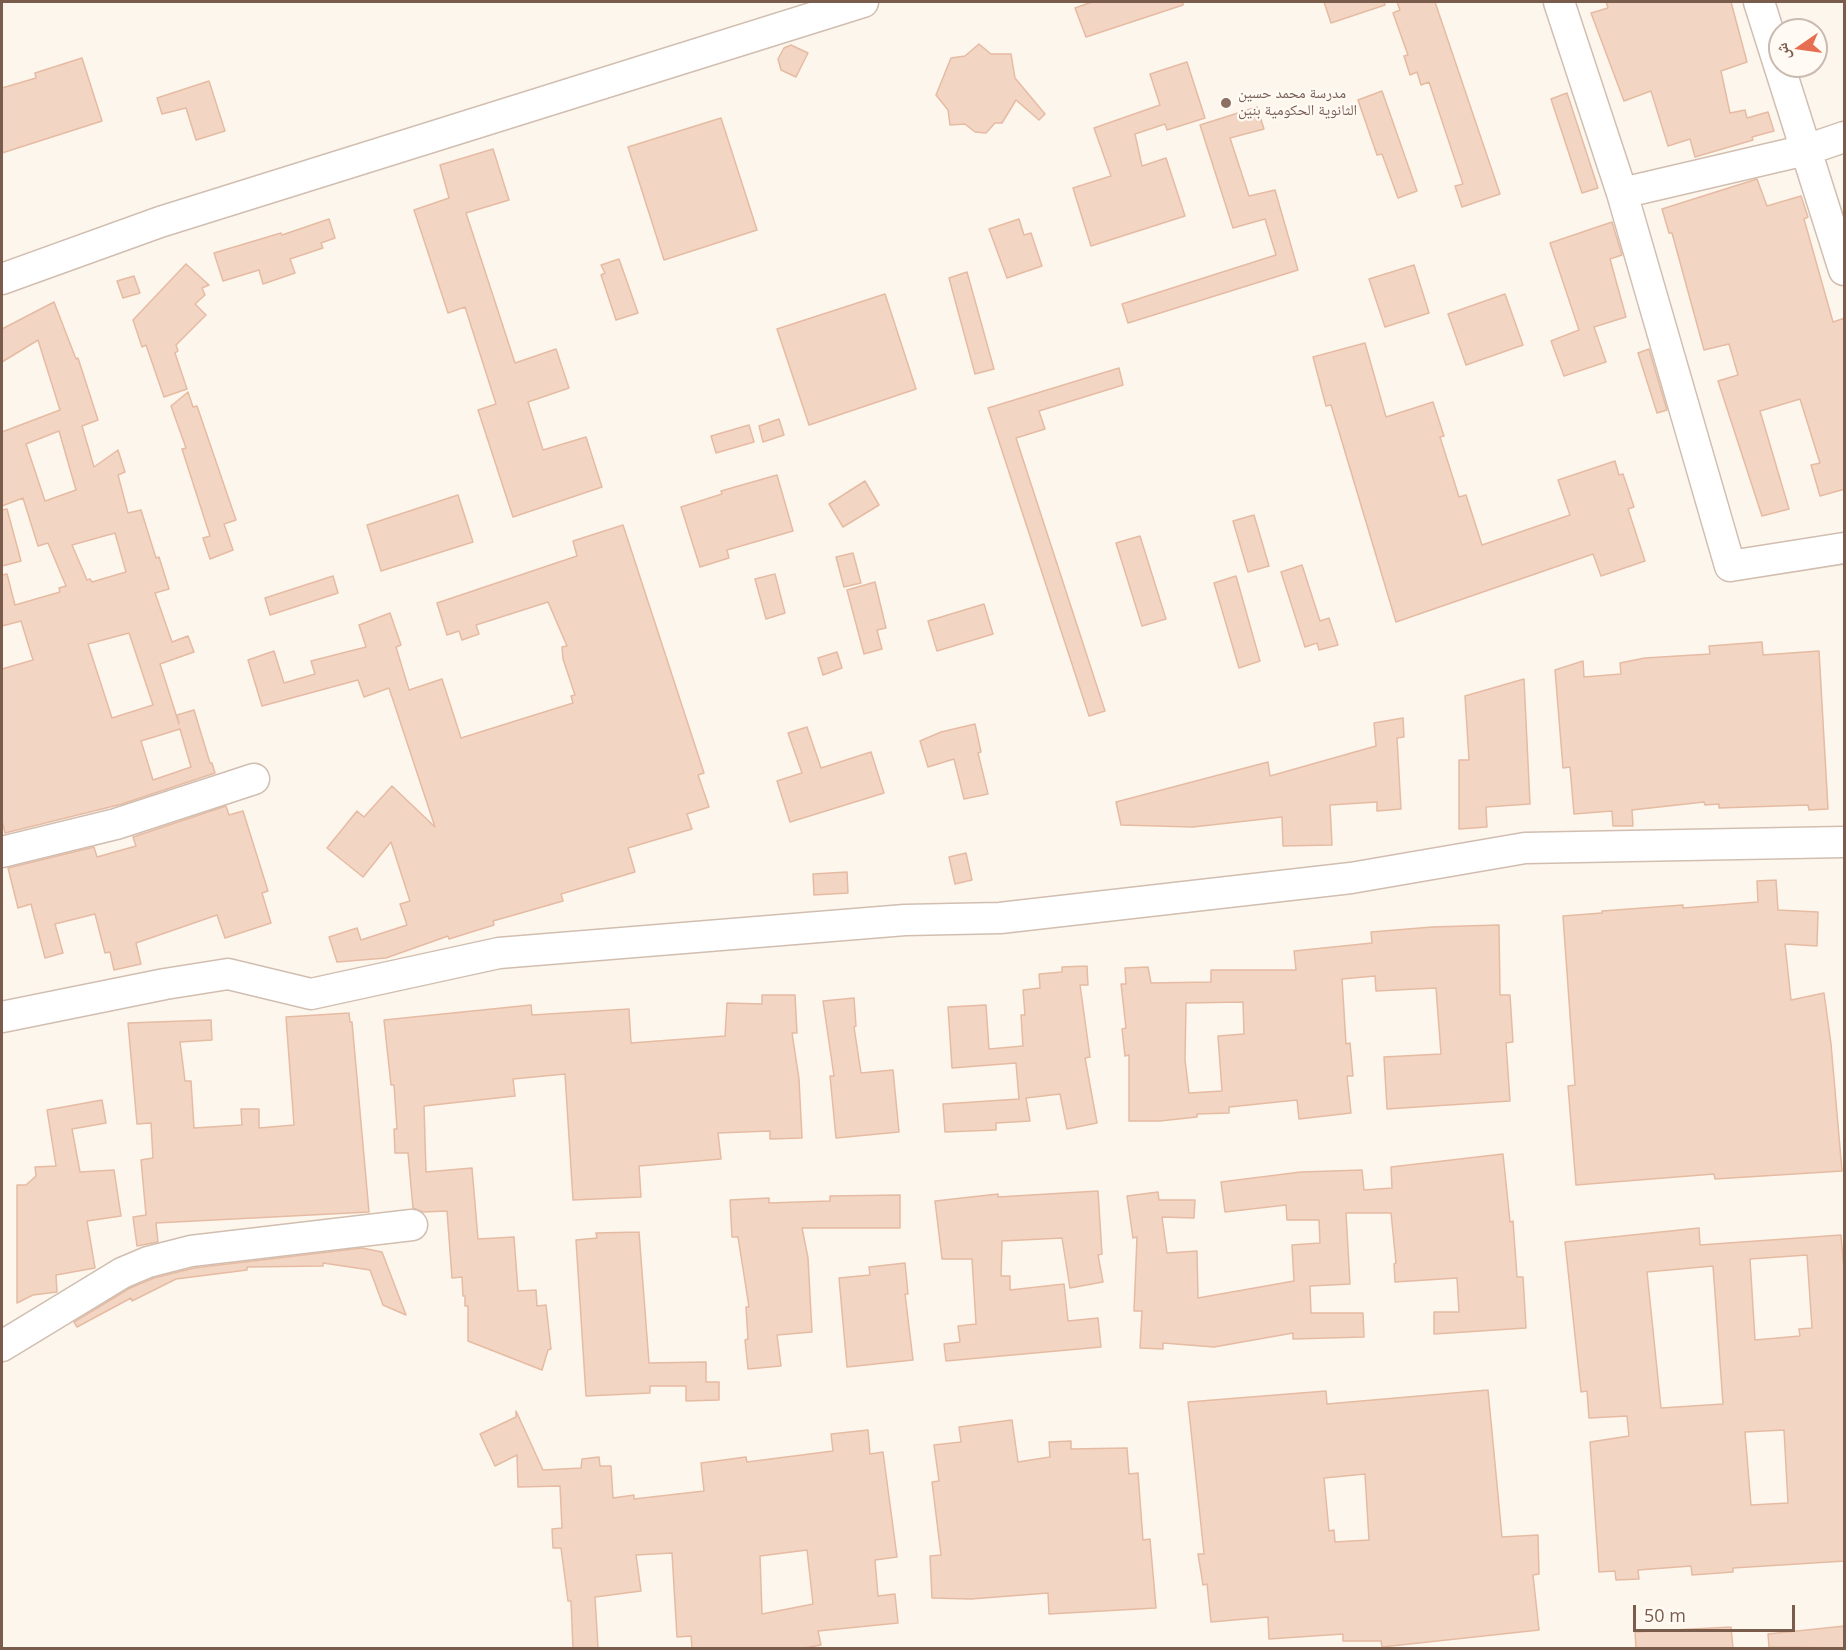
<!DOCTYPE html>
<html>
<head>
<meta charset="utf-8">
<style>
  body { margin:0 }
  #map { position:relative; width:1846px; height:1650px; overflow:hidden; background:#fdf6ec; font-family:"Open Sans","Noto Naskh Arabic",sans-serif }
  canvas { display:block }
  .frame { position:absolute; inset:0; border:3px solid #7a5c4d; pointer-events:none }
  .north { position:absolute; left:1768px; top:18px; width:60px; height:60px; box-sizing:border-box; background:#fffaf3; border:2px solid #cabbb1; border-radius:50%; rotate:257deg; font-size:16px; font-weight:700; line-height:24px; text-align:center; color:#7a5c4d }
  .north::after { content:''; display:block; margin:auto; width:21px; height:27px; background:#e76f51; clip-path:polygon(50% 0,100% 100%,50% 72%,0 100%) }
  .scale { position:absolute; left:1633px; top:1605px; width:162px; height:27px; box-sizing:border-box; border:3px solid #7a5c4d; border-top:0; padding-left:8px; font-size:18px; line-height:21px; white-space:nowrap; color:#7a5c4d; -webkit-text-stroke:4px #fffaf3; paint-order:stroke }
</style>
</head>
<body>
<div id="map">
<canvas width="1846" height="1650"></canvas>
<div class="frame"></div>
<div class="north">ش</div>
<div class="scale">50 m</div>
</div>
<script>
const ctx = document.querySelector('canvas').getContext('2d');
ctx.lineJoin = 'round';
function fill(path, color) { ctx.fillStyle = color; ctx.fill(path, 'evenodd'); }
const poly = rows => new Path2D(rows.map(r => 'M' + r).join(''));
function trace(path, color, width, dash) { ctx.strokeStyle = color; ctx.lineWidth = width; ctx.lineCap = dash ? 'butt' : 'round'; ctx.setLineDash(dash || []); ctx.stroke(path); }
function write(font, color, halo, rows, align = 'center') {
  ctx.font = font + ' "Open Sans","Noto Naskh Arabic",sans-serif'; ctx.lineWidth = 4.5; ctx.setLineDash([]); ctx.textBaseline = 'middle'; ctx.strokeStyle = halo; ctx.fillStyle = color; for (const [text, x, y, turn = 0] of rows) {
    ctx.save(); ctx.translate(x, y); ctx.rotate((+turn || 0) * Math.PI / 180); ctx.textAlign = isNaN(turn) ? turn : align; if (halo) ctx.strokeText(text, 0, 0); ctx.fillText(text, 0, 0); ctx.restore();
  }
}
const building = poly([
  [1092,2,1183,2,1183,5,1086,37,1075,8,1092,2],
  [1324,2,1384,2,1385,5,1331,23,1324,2],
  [1397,2,1435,2,1500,194,1462,207,1455,186,1463,184,1429,82,1421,85,1417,72,1410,75,1404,56,1408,55,1393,13,1400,10,1397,2],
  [1606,2,1731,2,1747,62,1721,71,1730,113,1745,110,1747,118,1768,112,1774,131,1752,137,1753,140,1695,157,1690,139,1668,146,1651,91,1624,101,1591,13,1608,8,1606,2],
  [979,44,991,54,1011,54,1015,78,1045,114,1039,120,1016,100,1002,123,995,123,986,133,975,132,965,124,950,125,948,110,936,95,951,58,965,56,979,44],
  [791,45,808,53,796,77,781,70,778,59,784,48,791,45],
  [82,58,102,121,2,153,2,88,36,78,35,73,82,58],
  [1187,62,1205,118,1167,130,1165,124,1135,134,1142,166,1166,158,1185,216,1091,246,1073,188,1111,176,1094,128,1160,105,1150,74,1187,62],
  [209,81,225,131,196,140,186,108,162,114,157,98,209,81],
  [1382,91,1417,191,1398,198,1382,154,1377,155,1358,100,1382,91],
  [1567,93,1598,188,1582,193,1551,99,1567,93],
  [1257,107,1264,129,1230,138,1249,196,1275,190,1298,270,1128,323,1122,304,1276,255,1265,219,1233,228,1200,125,1257,107],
  [721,118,757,230,664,260,628,147,721,118],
  [493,149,509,200,466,213,515,363,556,349,569,388,528,402,543,450,586,437,602,487,513,517,478,410,496,404,465,307,448,313,414,210,449,198,440,165,493,149],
  [1757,179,1767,206,1801,196,1808,217,1804,219,1833,322,1845,318,1845,489,1820,496,1811,465,1820,463,1800,399,1760,411,1789,509,1762,516,1718,381,1738,375,1729,344,1704,350,1672,233,1669,233,1662,209,1757,179],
  [329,219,335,238,321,243,323,248,290,259,295,273,263,284,259,270,223,281,214,253,281,233,282,235,329,219],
  [1019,219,1024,235,1031,233,1042,266,1007,278,989,229,1019,219],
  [1612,222,1622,255,1610,259,1626,317,1594,327,1606,362,1564,376,1551,341,1579,330,1550,243,1612,222],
  [619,259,638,313,616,320,601,275,605,273,601,265,619,259],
  [186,264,209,285,202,288,205,295,195,304,206,315,176,345,178,351,175,353,187,389,164,397,146,345,142,347,133,320,186,264],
  [1414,265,1429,313,1385,327,1369,279,1414,265],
  [967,272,994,369,975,374,949,278,967,272],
  [134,276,140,293,123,298,117,281,134,276],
  [885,294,916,389,809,425,777,329,885,294],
  [1505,294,1523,345,1466,365,1448,314,1505,294],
  [54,302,76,359,78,358,98,420,82,426,94,467,118,450,125,472,118,475,128,513,141,510,156,558,159,557,169,589,155,593,172,642,188,636,194,652,160,664,179,724,177,715,194,710,210,763,212,763,215,773,122,804,5,833,2,821,2,669,33,660,21,621,2,626,2,575,7,574,15,605,60,592,59,588,66,586,48,543,38,546,23,498,2,506,2,432,60,410,38,340,2,362,2,329,54,302],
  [59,431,76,490,45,501,26,444,59,431],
  [115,533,126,572,92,582,90,579,87,580,72,545,115,533],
  [129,633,153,705,112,718,88,644,129,633],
  [180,729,191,767,153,780,141,741,180,729],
  [1365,343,1386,417,1433,402,1444,436,1440,437,1459,497,1466,495,1482,545,1570,515,1558,480,1615,461,1619,475,1623,474,1634,507,1628,509,1645,561,1601,576,1593,554,1396,622,1331,405,1326,406,1313,357,1365,343],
  [1649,349,1667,410,1657,413,1638,353,1649,349],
  [1119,368,1123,385,1039,411,1045,429,1016,438,1105,711,1089,716,988,408,1119,368],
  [188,392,193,407,197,406,236,520,224,524,233,550,210,559,203,538,210,536,182,449,186,448,171,406,188,392],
  [779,419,784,435,763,442,759,426,779,419],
  [749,425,754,442,716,453,711,436,749,425],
  [777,475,793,531,727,550,729,558,700,567,681,507,722,494,721,491,777,475],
  [865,481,879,505,843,527,829,504,865,481],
  [458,495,473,542,381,571,367,525,458,495],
  [7,509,21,561,2,566,2,510,7,509],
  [1254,515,1269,566,1248,572,1233,521,1254,515],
  [623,525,704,773,698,775,709,807,687,814,692,829,628,848,635,872,561,894,563,901,493,921,494,925,449,939,448,936,386,958,337,962,329,937,357,928,361,940,407,925,400,904,410,901,391,842,363,877,327,848,357,811,364,817,392,786,435,827,389,688,364,697,358,680,262,706,248,660,274,651,284,683,315,674,311,661,366,647,359,625,390,613,401,645,396,647,409,690,442,679,461,738,573,703,571,696,575,695,563,659,562,647,567,646,548,602,476,625,479,634,462,640,459,631,447,635,437,603,577,556,573,541,623,525],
  [1140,536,1166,619,1142,626,1116,543,1140,536],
  [853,553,861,583,844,587,836,557,853,553],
  [1302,565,1320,621,1329,618,1338,645,1319,650,1317,643,1305,647,1281,572,1302,565],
  [775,574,785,613,766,619,755,579,775,574],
  [333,576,338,593,270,615,265,598,333,576],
  [1236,576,1260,661,1239,668,1214,583,1236,576],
  [875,582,886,628,877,630,882,649,864,654,847,590,875,582],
  [984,604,993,634,937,651,928,621,984,604],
  [1762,642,1763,655,1819,651,1828,809,1809,810,1808,805,1719,808,1719,804,1705,805,1704,802,1632,810,1633,826,1613,826,1612,811,1574,814,1570,767,1563,768,1555,670,1583,661,1584,677,1621,674,1620,663,1645,658,1710,654,1709,646,1762,642],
  [837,652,842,668,823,675,818,658,837,652],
  [1524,679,1530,804,1486,807,1487,827,1459,829,1459,760,1469,760,1465,696,1524,679],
  [1403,718,1404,737,1397,738,1401,809,1377,811,1377,802,1330,805,1332,845,1283,846,1282,817,1193,827,1121,825,1116,802,1268,762,1270,776,1376,746,1374,723,1403,718],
  [975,724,981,752,978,753,988,794,964,799,954,759,928,767,920,741,941,732,975,724],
  [807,727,821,768,871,752,884,793,790,822,777,781,802,773,788,733,807,727],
  [226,806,229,815,243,811,268,891,262,893,271,923,225,938,217,915,136,943,141,964,114,970,110,952,105,953,95,914,55,924,63,953,45,958,31,904,18,908,8,868,94,847,97,857,136,846,133,837,226,806],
  [966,853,972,880,955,884,949,857,966,853],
  [847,872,848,893,814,895,813,874,847,872],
  [1776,880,1778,910,1818,912,1817,946,1785,944,1791,1000,1824,993,1831,1044,1842,1171,1715,1179,1714,1174,1576,1185,1568,1086,1575,1085,1563,916,1602,913,1602,911,1683,905,1683,908,1758,902,1757,881,1776,880],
  [1499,925,1500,995,1510,995,1513,1042,1506,1043,1510,1101,1387,1109,1384,1057,1441,1054,1436,988,1376,991,1375,976,1342,979,1346,1044,1350,1043,1353,1076,1347,1076,1351,1113,1299,1119,1297,1100,1229,1107,1229,1113,1197,1114,1197,1117,1160,1121,1129,1121,1129,1055,1125,1056,1122,1029,1126,1028,1121,984,1126,984,1125,968,1148,967,1151,983,1211,982,1211,970,1296,970,1294,951,1372,943,1371,932,1432,927,1499,925],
  [1243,1002,1244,1034,1218,1036,1222,1091,1189,1093,1185,1060,1186,1003,1243,1002],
  [1087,966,1088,985,1080,985,1090,1057,1085,1058,1097,1123,1067,1129,1060,1094,1026,1098,1030,1121,996,1123,996,1130,945,1132,943,1104,1019,1099,1016,1063,952,1068,948,1007,986,1005,989,1049,1023,1046,1021,1015,1025,1015,1023,990,1040,988,1039,974,1062,972,1062,967,1087,966],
  [762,995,795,995,797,1033,792,1033,799,1079,802,1138,770,1139,770,1131,718,1133,721,1159,639,1166,641,1197,573,1200,565,1074,513,1079,515,1096,424,1106,426,1172,472,1168,478,1239,514,1237,518,1291,536,1290,537,1306,546,1305,551,1349,548,1350,542,1370,468,1341,468,1306,465,1306,465,1296,463,1296,462,1277,452,1278,447,1211,423,1212,413,1208,408,1153,395,1153,394,1129,397,1129,394,1085,391,1085,384,1020,531,1005,532,1015,629,1009,631,1043,725,1036,727,1003,762,1004,762,995],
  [854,998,856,1026,854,1027,861,1073,893,1070,899,1132,836,1138,830,1076,834,1076,823,1001,854,998],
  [349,1013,350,1022,352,1022,369,1212,156,1223,158,1242,137,1246,133,1217,146,1215,141,1160,153,1158,151,1123,137,1124,128,1023,211,1020,212,1040,180,1042,185,1081,191,1081,194,1128,242,1125,241,1109,259,1109,259,1128,294,1125,286,1017,349,1013],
  [102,1100,106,1123,72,1129,80,1172,114,1170,121,1216,87,1221,95,1268,56,1275,57,1292,33,1295,17,1303,17,1185,26,1185,36,1176,35,1167,56,1166,47,1110,102,1100],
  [1503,1154,1510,1222,1513,1221,1517,1277,1523,1277,1526,1328,1434,1334,1434,1312,1459,1312,1457,1278,1395,1282,1394,1264,1396,1263,1391,1213,1346,1213,1350,1284,1310,1286,1311,1313,1363,1313,1364,1337,1293,1339,1293,1333,1214,1347,1163,1343,1163,1349,1140,1348,1142,1311,1134,1311,1137,1237,1133,1238,1127,1196,1158,1192,1159,1200,1195,1200,1194,1218,1162,1217,1167,1253,1197,1251,1198,1298,1294,1281,1292,1245,1320,1243,1319,1220,1287,1220,1286,1205,1225,1212,1221,1182,1301,1172,1362,1170,1364,1190,1392,1188,1391,1167,1503,1154],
  [1098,1191,1102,1254,1098,1255,1103,1282,1070,1288,1062,1238,1002,1241,1001,1276,1010,1276,1010,1290,1064,1284,1068,1321,1098,1318,1101,1347,946,1361,944,1344,960,1342,958,1326,976,1324,972,1259,942,1259,935,1201,998,1194,998,1197,1098,1191],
  [900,1195,900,1228,802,1228,808,1258,812,1332,777,1335,781,1366,748,1369,745,1340,748,1339,746,1307,749,1307,738,1237,732,1237,730,1200,769,1198,769,1203,830,1201,830,1196,900,1195],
  [1699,1228,1700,1245,1841,1235,1845,1283,1845,1561,1733,1568,1733,1572,1692,1575,1691,1566,1638,1570,1639,1579,1616,1580,1615,1571,1599,1572,1590,1442,1629,1436,1627,1416,1589,1418,1587,1391,1581,1392,1565,1242,1699,1228],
  [1807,1255,1812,1328,1799,1329,1800,1336,1755,1340,1750,1259,1807,1255],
  [1713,1266,1723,1404,1661,1408,1647,1272,1713,1266],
  [1784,1430,1788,1503,1751,1505,1745,1432,1784,1430],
  [639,1232,649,1363,706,1362,706,1382,719,1382,719,1400,686,1401,686,1386,650,1386,650,1393,586,1396,576,1240,597,1238,596,1233,639,1232],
  [362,1248,382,1252,406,1315,383,1305,370,1270,323,1263,323,1266,247,1267,247,1270,176,1279,132,1301,131,1298,77,1327,74,1322,130,1288,154,1278,194,1268,362,1248],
  [905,1263,908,1294,905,1294,913,1360,847,1367,839,1278,870,1275,869,1267,905,1263],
  [1488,1390,1502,1537,1538,1535,1539,1574,1533,1575,1539,1630,1382,1647,1381,1641,1343,1641,1343,1634,1269,1639,1268,1617,1211,1622,1207,1584,1203,1585,1198,1554,1204,1554,1188,1402,1326,1391,1327,1404,1488,1390],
  [1365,1474,1369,1540,1335,1542,1334,1530,1329,1531,1324,1478,1365,1474],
  [516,1411,543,1470,581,1468,582,1459,599,1457,600,1466,611,1466,613,1498,634,1495,634,1499,704,1491,701,1463,746,1457,747,1462,833,1451,831,1434,868,1430,870,1454,883,1452,897,1557,875,1560,878,1596,895,1594,898,1623,818,1631,821,1645,804,1648,692,1648,691,1636,677,1637,672,1553,636,1555,641,1591,595,1597,598,1648,573,1648,571,1601,568,1601,561,1548,553,1548,552,1529,562,1528,560,1486,518,1487,517,1455,495,1466,480,1434,516,1417,516,1411],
  [807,1550,813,1604,762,1614,760,1556,807,1550],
  [1012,1420,1018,1462,1050,1457,1049,1442,1071,1441,1071,1449,1127,1448,1129,1474,1138,1473,1143,1540,1150,1539,1156,1608,1049,1614,1048,1593,971,1599,932,1598,930,1556,941,1555,932,1482,939,1481,934,1445,961,1442,959,1427,1012,1420],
  [1845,1626,1845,1648,1769,1647,1768,1634,1845,1626],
  [1731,1627,1733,1648,1636,1648,1635,1632,1731,1627]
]);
fill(building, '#f3d5c3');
trace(building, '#e6bba3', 1.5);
const minor = poly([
  [1559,2,1622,193,1730,566,1844,548],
  [1759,2,1844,270],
  [1622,193,1806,150,1844,137],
  [2,279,160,222,863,2],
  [2,852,116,824,254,779],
  [2,1017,165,984,228,974,311,994,499,953,905,920,1000,918,1351,878,1525,848,1844,842],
  [2,1346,122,1273,148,1262,191,1251,412,1225]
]);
trace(minor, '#d1beb0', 33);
trace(minor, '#fff', 30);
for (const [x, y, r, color] of [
  [1226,103,6,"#8d6e63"]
]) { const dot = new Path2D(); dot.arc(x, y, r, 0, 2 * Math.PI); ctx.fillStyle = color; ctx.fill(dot); trace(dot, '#fffaf3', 2); }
write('15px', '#785e54', '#fffaf3', [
  ["مدرسة محمد حسين",1238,94],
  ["الثانوية الحكومية بنين",1238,111]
], 'left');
</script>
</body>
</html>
